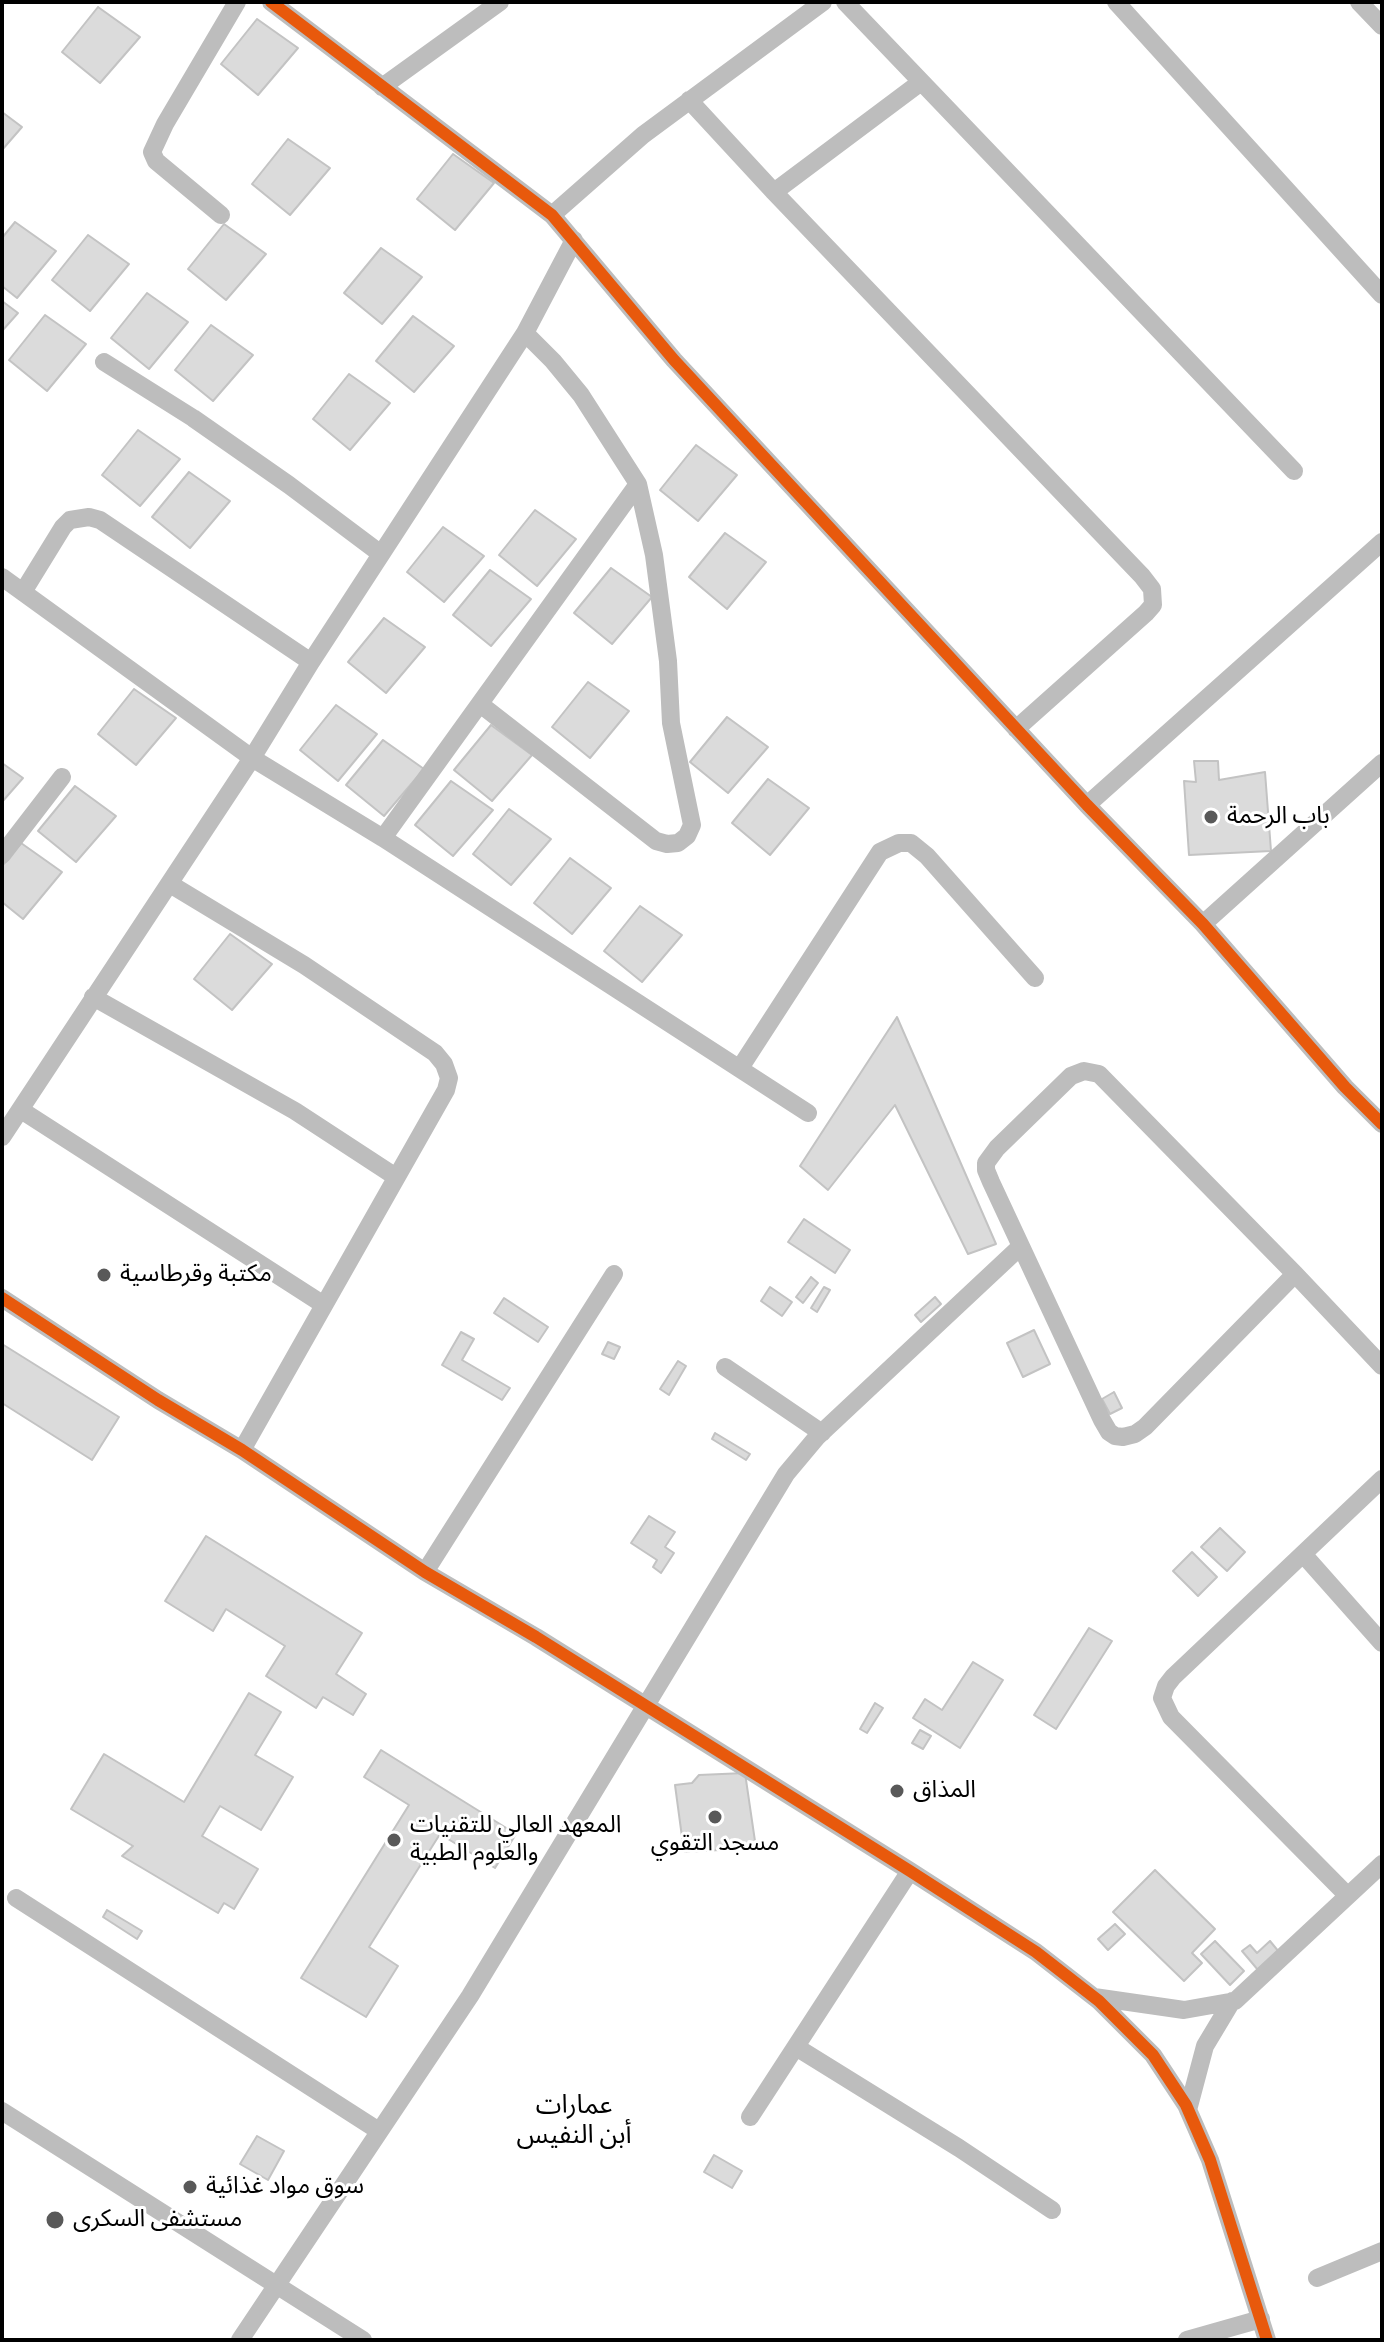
<!DOCTYPE html>
<html>
<head>
<meta charset="utf-8">
<style>
  body { margin:0 }
  #map { position:relative; width:1384px; height:2342px; overflow:hidden; background:#fff; font-family:Signika,sans-serif }
  canvas { display:block }
  .frame { position:absolute; inset:0; border:4px solid #000; pointer-events:none }
</style>
</head>
<body>
<div id="map">
<canvas width="1384" height="2342"></canvas>
<div class="frame"></div>
</div>
<script>
const ctx = document.querySelector('canvas').getContext('2d');
ctx.lineJoin = 'round';
function fill(path, color) { ctx.fillStyle = color; ctx.fill(path, 'evenodd'); }
const poly = rows => new Path2D(rows.map(r => 'M' + r).join(''));
function trace(path, color, width, dash) { ctx.strokeStyle = color; ctx.lineWidth = width; ctx.lineCap = dash ? 'butt' : 'round'; ctx.setLineDash(dash || []); ctx.stroke(path); }
function write(font, color, halo, rows, align = 'center') {
  ctx.font = font + ' Signika,"Noto Sans Arabic",sans-serif'; ctx.lineWidth = 6; ctx.setLineDash([]); ctx.textBaseline = 'middle'; ctx.strokeStyle = halo; ctx.fillStyle = color; for (const [text, x, y, turn = 0] of rows) {
    ctx.save(); ctx.translate(x, y); ctx.rotate((+turn || 0) * Math.PI / 180); ctx.textAlign = isNaN(turn) ? turn : align; if (halo) ctx.strokeText(text, 0, 0); ctx.fillText(text, 0, 0); ctx.restore();
  }
}
const building = poly([
  [98,7,140,37,100,83,62,52,98,7],
  [257,19,298,48,258,95,221,64,257,19],
  [2,112,22,127,2,150,2,112],
  [288,139,330,168,290,215,252,184,288,139],
  [453,154,494,183,455,230,417,199,453,154],
  [15,222,56,251,17,298,2,286,2,238,15,222],
  [224,224,266,254,226,300,188,269,224,224],
  [88,235,129,264,90,311,52,280,88,235],
  [381,248,422,277,382,324,344,293,381,248],
  [147,293,188,322,149,369,111,338,147,293],
  [2,301,18,313,2,331,2,301],
  [45,315,86,344,47,391,9,360,45,315],
  [413,316,454,346,414,392,376,361,413,316],
  [211,325,253,355,213,401,175,370,211,325],
  [349,374,390,403,350,450,313,419,349,374],
  [138,430,180,459,140,506,102,475,138,430],
  [696,445,737,475,698,521,660,490,696,445],
  [189,472,230,501,190,548,152,517,189,472],
  [535,510,576,539,537,586,499,555,535,510],
  [443,527,484,556,444,602,407,572,443,527],
  [725,533,766,562,727,609,689,577,725,533],
  [611,568,652,597,612,644,574,613,611,568],
  [490,570,531,599,491,646,453,615,490,570],
  [384,618,425,647,386,693,348,662,384,618],
  [588,682,629,711,590,758,552,727,588,682],
  [134,689,176,718,136,765,98,734,134,689],
  [336,705,377,734,338,781,300,750,336,705],
  [727,717,768,747,728,793,690,762,727,717],
  [491,725,532,755,492,801,454,770,491,725],
  [383,740,424,769,384,816,346,785,383,740],
  [1194,761,1218,761,1219,780,1265,772,1271,851,1189,855,1184,781,1196,782,1194,761],
  [2,763,23,778,2,802,2,763],
  [768,779,809,808,770,855,732,823,768,779],
  [451,781,493,810,453,856,415,825,451,781],
  [75,786,116,816,76,862,38,831,75,786],
  [509,809,551,839,511,885,473,854,509,809],
  [21,843,62,872,23,919,2,902,2,866,21,843],
  [570,858,611,888,572,934,534,903,570,858],
  [640,906,682,935,642,982,604,951,640,906],
  [230,934,272,964,232,1010,194,979,230,934],
  [897,1017,996,1244,968,1254,895,1105,828,1190,800,1166,897,1017],
  [804,1219,850,1250,835,1273,788,1242,804,1219],
  [811,1277,818,1283,803,1303,796,1297,811,1277],
  [770,1287,792,1302,782,1316,761,1301,770,1287],
  [824,1287,830,1290,817,1312,811,1308,824,1287],
  [935,1297,941,1304,921,1322,915,1315,935,1297],
  [504,1298,548,1327,538,1342,494,1313,504,1298],
  [1034,1330,1050,1364,1023,1377,1007,1343,1034,1330],
  [461,1332,474,1339,462,1360,510,1388,502,1400,442,1365,461,1332],
  [608,1342,620,1347,614,1359,602,1354,608,1342],
  [2,1344,119,1417,92,1460,2,1403,2,1344],
  [678,1361,686,1366,669,1395,660,1389,678,1361],
  [1114,1392,1122,1408,1110,1414,1102,1399,1114,1392],
  [715,1433,750,1454,746,1460,712,1439,715,1433],
  [649,1516,675,1532,665,1547,674,1553,661,1573,653,1567,657,1560,631,1543,649,1516],
  [1220,1528,1245,1552,1227,1571,1201,1547,1220,1528],
  [206,1536,362,1633,336,1674,366,1694,353,1715,323,1697,316,1708,266,1676,285,1646,226,1609,213,1631,165,1601,206,1536],
  [1192,1552,1217,1577,1198,1596,1173,1571,1192,1552],
  [1089,1628,1112,1641,1056,1729,1034,1715,1089,1628],
  [973,1662,1003,1680,960,1748,913,1718,925,1699,942,1710,973,1662],
  [249,1693,281,1712,255,1755,293,1777,261,1830,220,1806,202,1836,258,1869,234,1909,224,1903,218,1913,122,1856,133,1846,71,1809,104,1754,184,1802,249,1693],
  [875,1703,883,1708,867,1733,860,1729,875,1703],
  [920,1730,931,1736,923,1749,912,1743,920,1730],
  [381,1750,516,1834,495,1868,440,1834,369,1947,398,1966,366,2017,301,1978,409,1805,364,1777,381,1750],
  [745,1773,756,1848,684,1852,675,1785,692,1783,699,1775,745,1773],
  [1155,1870,1215,1929,1192,1953,1202,1963,1184,1981,1113,1912,1155,1870],
  [107,1910,142,1931,137,1939,103,1917,107,1910],
  [1115,1924,1125,1934,1108,1950,1098,1939,1115,1924],
  [1215,1941,1244,1971,1230,1985,1201,1954,1215,1941],
  [1270,1941,1279,1952,1258,1970,1242,1951,1250,1945,1257,1953,1270,1941],
  [257,2136,284,2151,268,2180,240,2164,257,2136],
  [714,2155,742,2171,732,2188,704,2172,714,2155]
]);
fill(building, '#dbdbdb');
trace(building, '#c3c3c3', 2);
trace(poly([
  [271,2,552,215,674,360,1087,805,1203,924,1345,1087,1382,1124],
  [845,2,1294,471],
  [1116,2,1382,295],
  [1359,2,1382,26],
  [382,87,500,2],
  [689,100,774,192,1142,576,1152,589,1153,605,1146,613,1016,729],
  [774,192,921,82],
  [221,215,156,161,152,152,165,124,237,2],
  [552,215,643,135,823,2],
  [104,362,193,418,289,485,381,554],
  [2,577,252,758,383,838,808,1113],
  [23,592,63,527,70,520,89,517,100,520,311,662],
  [480,704,656,841,667,844,678,843,687,836,692,825,671,723,668,661,654,555,638,484,581,395,553,361,525,333],
  [1087,805,1382,542],
  [383,838,638,484],
  [2,855,62,777],
  [170,884,304,965,435,1053,444,1064,449,1078,446,1090,242,1450],
  [1203,924,1382,763],
  [93,997,295,1111,396,1177],
  [740,1068,880,852,899,843,911,843,927,856,1035,978],
  [21,1110,324,1305],
  [2,1137,252,758,311,662,525,333,574,240],
  [1295,1274,1145,1427,1135,1434,1123,1437,1115,1436,1109,1432,1102,1420,991,1182,986,1170,986,1163,997,1148,1071,1076,1084,1071,1099,1074,1295,1274,1382,1366],
  [2,1298,158,1400,242,1450,425,1572,536,1637,910,1871,1036,1952,1099,2001,1153,2055,1186,2105,1210,2160,1267,2340],
  [725,1367,822,1433],
  [1303,1554,1382,1643],
  [425,1572,614,1274],
  [1347,1895,1171,1717,1162,1698,1166,1686,1173,1677,1382,1479],
  [16,1898,379,2131],
  [1094,1997,1184,2010,1235,2001,1382,1864],
  [796,2047,959,2148,1052,2210],
  [1188,2110,1205,2046,1232,2001],
  [2,2111,363,2340],
  [750,2117,910,1871],
  [1317,2278,1382,2251],
  [240,2340,470,1996,786,1474,817,1437,1020,1247],
  [1187,2340,1261,2319]
]), '#bdbdbd', 18);
trace(poly([
  [271,2,552,215,674,360,1087,805,1203,924,1345,1087,1382,1124],
  [2,1298,158,1400,242,1450,425,1572,536,1637,910,1871,1036,1952,1099,2001,1153,2055,1186,2105,1210,2160,1267,2340]
]), '#e8590c', 12);
for (const [x, y, r, color] of [
  [1211,817,8,"#595959"],
  [104,1275,8,"#595959"],
  [897,1791,8,"#595959"],
  [715,1817,8,"#595959"],
  [394,1840,8,"#595959"],
  [190,2187,8,"#595959"],
  [55,2220,10,"#595959"]
]) { const dot = new Path2D(); dot.arc(x, y, r, 0, 2 * Math.PI); ctx.fillStyle = color; ctx.fill(dot); trace(dot, '#fff', 3); }
write('24px', '#000', '#fff', [
  ["باب الرحمة",1227,817],
  ["مكتبة وقرطاسية",120,1275],
  ["المذاق",913,1791],
  ["المعهد العالي للتقنيات",410,1826],
  ["والعلوم الطبية",410,1854],
  ["مسجد التقوي",715,1844,"center"],
  ["سوق مواد غذائية",206,2187],
  ["مستشفى السكرى",73,2220]
], 'left');
write('26px', '#000', '#fff', [
  ["عمارات",574,2106],
  ["أبن النفيس",574,2136]
]);
</script>
</body>
</html>
